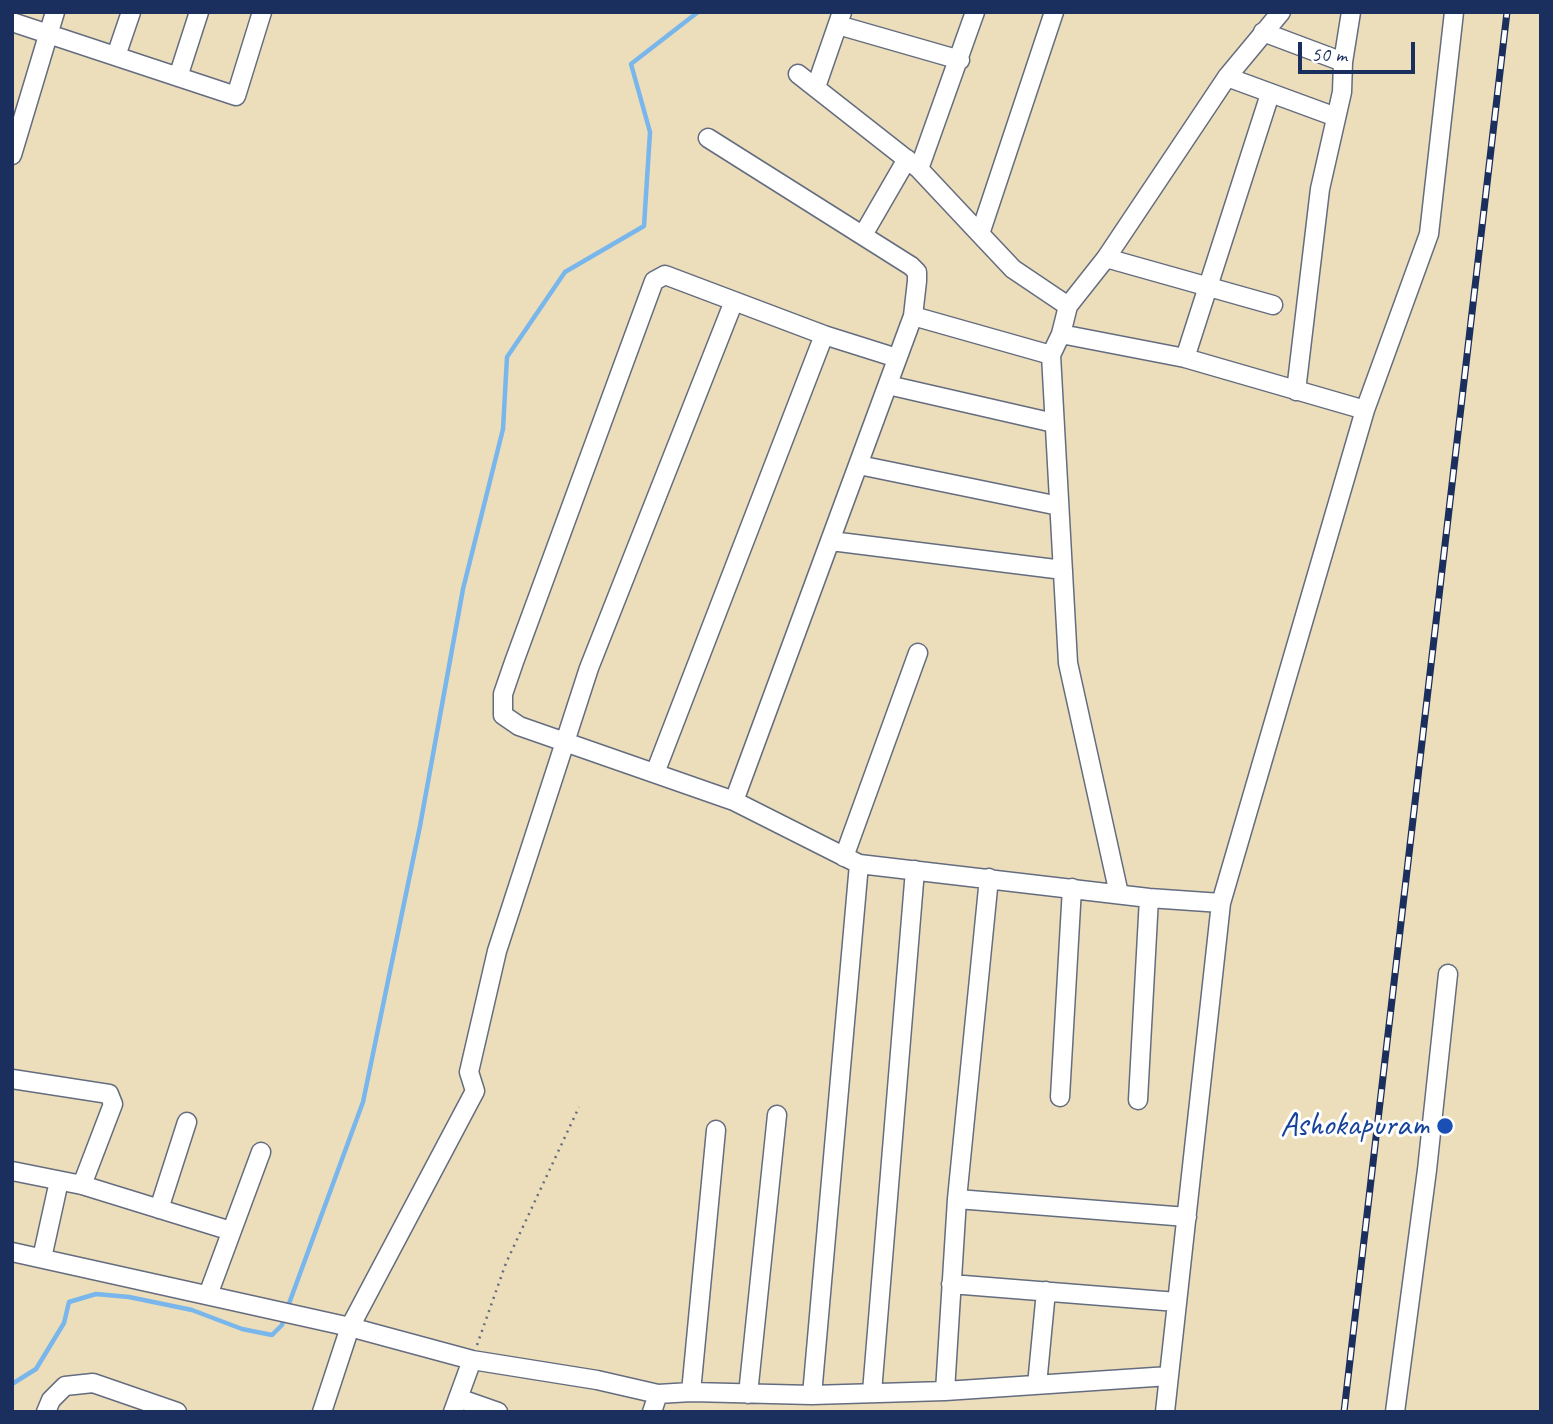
<!DOCTYPE html>
<html>
<head>
<meta charset="utf-8">
<style>
  body { margin:0 }
  #map { position:relative; width:1553px; height:1424px; overflow:hidden; background:#ecdebb; font-family:Caveat,sans-serif }
  canvas { display:block }
  .frame { position:absolute; inset:0; border:14px solid #1b2f5e; pointer-events:none }
  .scale { position:absolute; left:1298px; top:42px; width:117px; height:32px; box-sizing:border-box; border:4px solid #1b2f5e; border-top:0; padding-left:9px; font-size:21px; line-height:24px; white-space:nowrap; color:#1b2f5e; -webkit-text-stroke:5px #fff; paint-order:stroke }
</style>
</head>
<body>
<div id="map">
<canvas width="1553" height="1424"></canvas>
<div class="frame"></div>
<div class="scale">50 m</div>
</div>
<script>
const ctx = document.querySelector('canvas').getContext('2d');
ctx.lineJoin = 'round';
const poly = rows => new Path2D(rows.map(r => 'M' + r).join(''));
function trace(path, color, width, dash) { ctx.strokeStyle = color; ctx.lineWidth = width; ctx.lineCap = dash ? 'butt' : 'round'; ctx.setLineDash(dash || []); ctx.stroke(path); }
function write(font, color, halo, rows, align = 'center') {
  ctx.font = font + ' Caveat,sans-serif'; ctx.lineWidth = 6; ctx.setLineDash([]); ctx.textBaseline = 'middle'; ctx.strokeStyle = halo; ctx.fillStyle = color; for (const [text, x, y, turn = 0] of rows) {
    ctx.save(); ctx.translate(x, y); ctx.rotate((+turn || 0) * Math.PI / 180); ctx.textAlign = isNaN(turn) ? turn : align; if (halo) ctx.strokeText(text, 0, 0); ctx.fillText(text, 0, 0); ctx.restore();
  }
}
trace(poly([
  [287,1309,363,1102,420,826,463,589,503,429,507,357,565,272,644,226,650,132,631,64,698,12],
  [12,1384,36,1369,64,1323,69,1302,96,1294,129,1297,192,1310,242,1329,272,1335,282,1325,284,1317]
]), '#79b6ec', 4.5);
const minor = poly([
  [1054,12,980,234,1013,269,1068,306],
  [12,22,236,96,262,12],
  [838,25,960,60],
  [1263,32,1343,62],
  [116,56,131,12],
  [798,74,919,169,980,234],
  [178,77,199,12],
  [1227,77,1336,117],
  [816,87,842,12],
  [708,138,911,266,917,272,917,281,913,316],
  [12,155,55,12],
  [919,169,975,12],
  [863,235,907,159],
  [1106,258,1273,305],
  [1061,334,1185,358,1365,410],
  [897,358,824,335,665,275,654,281,514,662,503,694,503,715,519,726,734,801,859,864,1149,898,1221,903],
  [1185,358,1270,94],
  [888,385,1054,423],
  [1296,391,1320,189,1342,92,1343,62,1351,12],
  [859,465,1059,506],
  [831,541,1063,570],
  [655,773,824,335],
  [734,801,913,316,1051,355],
  [844,857,918,653],
  [1119,894,1068,663,1051,355,1061,334,1068,306,1106,258,1227,77,1281,12],
  [12,1079,109,1094,113,1104,82,1185],
  [1060,1097,1072,888],
  [1138,1100,1149,898],
  [12,1171,82,1185,231,1231],
  [957,1199,1187,1217],
  [159,1209,187,1122],
  [12,1252,350,1327,472,1360,597,1380,658,1394,691,1392,812,1395,945,1391,1169,1376],
  [42,1258,59,1181],
  [951,1284,1177,1302],
  [208,1295,261,1152],
  [1037,1385,1046,1291],
  [945,1391,957,1199,989,878],
  [691,1392,716,1130],
  [872,1392,915,870],
  [748,1394,777,1115],
  [812,1395,859,864],
  [458,1398,498,1412],
  [46,1412,51,1400,65,1386,93,1383,177,1412],
  [322,1412,350,1327,475,1091,469,1072,497,951,565,742,589,668,734,301],
  [453,1412,472,1360],
  [652,1412,658,1394],
  [1165,1412,1221,903,1365,410,1429,234,1454,12],
  [1395,1412,1427,1170,1448,974]
]);
trace(minor, '#646c7f', 21);
trace(poly([
  [477,1345,506,1263,579,1107]
]), '#646c7f', 2.5, [2, 5]);
trace(minor, '#fff', 18);
const rail = poly([
  [1344,1412,1507,12]
]);
trace(rail, '#1b2f5e', 7);
trace(rail, '#fff', 4.5, [13]);
for (const [x, y, r, color] of [
  [1445,1126,9,"#1a4fb4"]
]) { const dot = new Path2D(); dot.arc(x, y, r, 0, 2 * Math.PI); ctx.fillStyle = color; ctx.fill(dot); trace(dot, '#fff', 2.5); }
write('33px', '#164399', '#fff', [
  ["Ashokapuram",1429,1126]
], 'right');
</script>
</body>
</html>
